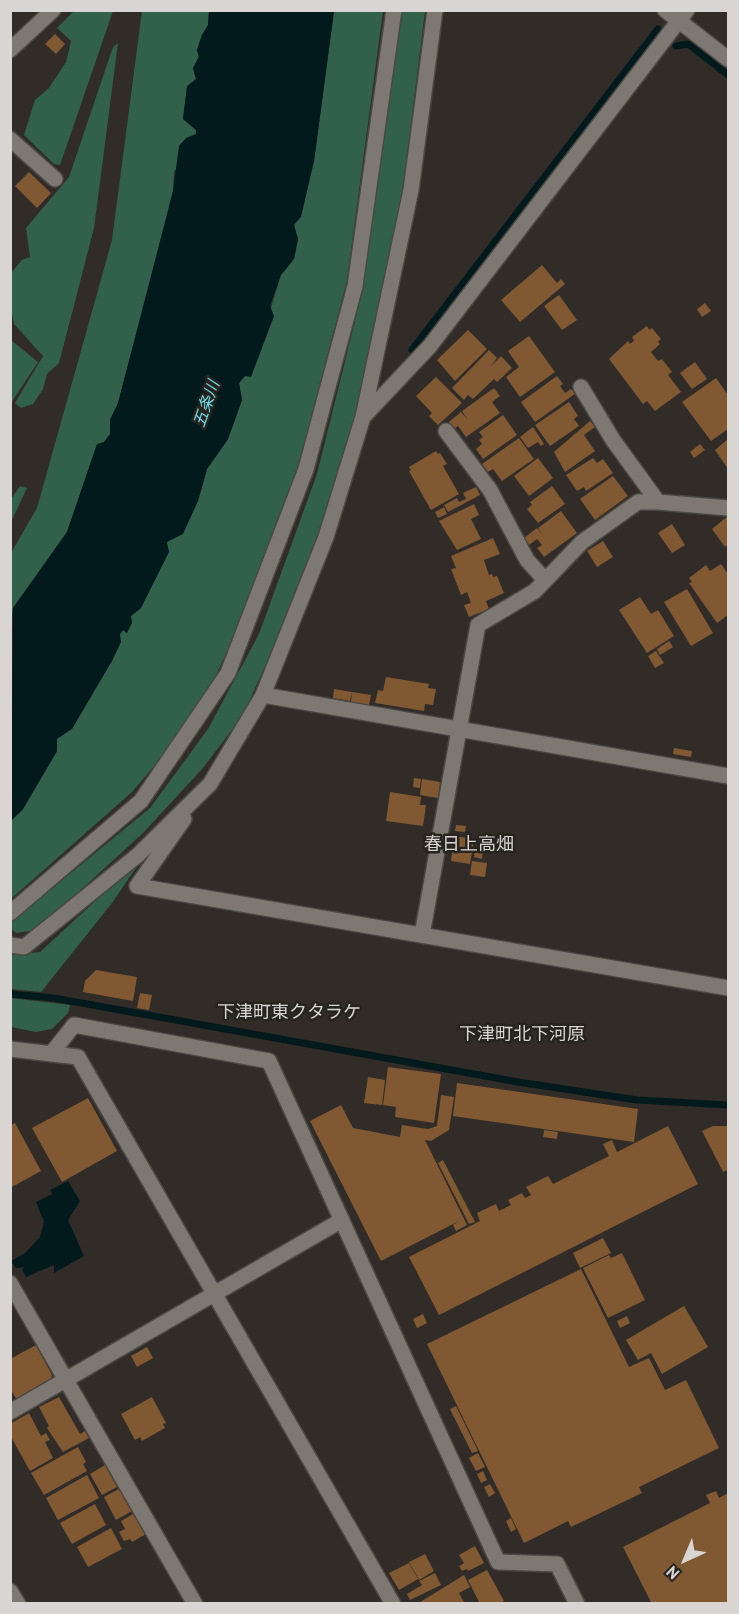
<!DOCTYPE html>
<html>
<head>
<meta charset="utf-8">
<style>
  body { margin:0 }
  #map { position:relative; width:739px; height:1614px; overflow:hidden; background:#312c28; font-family:"PT Sans",sans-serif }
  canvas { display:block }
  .frame { position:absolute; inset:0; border:12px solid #d8d5d2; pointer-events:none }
  .north { position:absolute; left:655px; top:1530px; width:60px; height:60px; -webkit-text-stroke:4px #27231f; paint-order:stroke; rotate:224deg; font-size:16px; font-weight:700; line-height:24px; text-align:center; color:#d8d5d2 }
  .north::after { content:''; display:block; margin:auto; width:21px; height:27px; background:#d8d5d2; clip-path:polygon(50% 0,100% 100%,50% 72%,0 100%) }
</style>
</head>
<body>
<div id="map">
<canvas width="739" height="1614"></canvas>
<div class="frame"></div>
<div class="north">N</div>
</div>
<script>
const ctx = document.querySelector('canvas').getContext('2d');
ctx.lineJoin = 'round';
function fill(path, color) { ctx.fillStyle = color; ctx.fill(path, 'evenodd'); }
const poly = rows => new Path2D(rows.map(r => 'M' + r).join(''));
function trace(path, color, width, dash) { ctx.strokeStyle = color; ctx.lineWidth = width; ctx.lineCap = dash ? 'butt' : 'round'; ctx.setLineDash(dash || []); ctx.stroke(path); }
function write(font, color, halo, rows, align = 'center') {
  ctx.font = font + ' "PT Sans","Noto Sans JP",sans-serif'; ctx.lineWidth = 5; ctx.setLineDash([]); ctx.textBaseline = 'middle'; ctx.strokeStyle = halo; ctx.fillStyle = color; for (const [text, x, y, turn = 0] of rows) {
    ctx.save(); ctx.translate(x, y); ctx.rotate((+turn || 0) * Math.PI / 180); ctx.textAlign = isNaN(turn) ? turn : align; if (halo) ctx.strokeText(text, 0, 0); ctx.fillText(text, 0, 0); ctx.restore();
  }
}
fill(poly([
  [74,11,113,11,60,165,54,164,24,135,35,100,49,88,66,62,71,41,57,28],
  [142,11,209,11,208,25,202,35,197,50,199,56,193,68,196,79,187,87,183,119,196,130,196,134,174,172,173,191,148,291,118,403,110,420,110,434,104,442,97,445,67,532,13,608,11,624,11,553,37,508,112,240],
  [334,11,383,11,347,280,299,466,273,543,244,616,208,692,173,744,132,792,11,899,10,821,23,809,57,751,57,739,112,661,120,634,123,630,127,633,131,616,141,608,167,542,198,501,207,469,228,439,242,400,239,383,245,376,270,311,281,275,294,259,298,239,294,225,314,161],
  [401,11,425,11,402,195,364,379,343,462,316,543,271,653,243,715,203,768,143,833,37,930,16,933,11,929,11,922,150,808,208,729,259,634,317,474,363,289],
  [118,43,94,228,59,363,47,374,43,389,33,404,21,408,15,403,43,356,14,324,11,308,11,273,22,260,30,257,26,228,69,177,113,47],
  [11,340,38,362,11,403],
  [20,486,27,488,11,522,11,499],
  [144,856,112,903,41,992,11,989,11,955,40,952],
  [11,998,70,1005,68,1013,52,1029,36,1032,11,1027]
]), '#31614a');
fill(poly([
  [209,11,334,11,314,161,301,217,294,225,298,239,294,259,281,275,270,306,274,316,251,377,245,376,239,383,242,400,228,439,207,469,198,501,183,534,167,542,169,552,141,608,131,616,132,623,127,633,123,630,120,634,121,642,112,661,72,729,57,739,57,751,23,809,11,821,13,608,67,532,97,444,104,442,110,434,110,420,118,403,173,191,179,146,186,138,196,134,196,130,183,119,187,86,196,79,193,68,199,57,197,50,202,35,208,25],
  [68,1181,80,1201,68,1220,84,1256,54,1273,54,1265,26,1277,22,1270,24,1267,16,1268,11,1261,25,1253,40,1237,44,1222,36,1202,52,1194,50,1190]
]), '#031a1d');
trace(poly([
  [676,46,688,44,728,75],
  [412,350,658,29],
  [10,994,54,998,518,1082,637,1100,728,1105]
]), '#031a1d', 7);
fill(poly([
  [55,34,65,44,56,54,45,44],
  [29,172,51,193,37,208,15,186],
  [542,265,557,283,561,279,565,284,520,322,501,300],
  [559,295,577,320,562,330,544,306],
  [705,303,711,311,702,317,697,309],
  [647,326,649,330,652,328,661,339,658,342,660,344,651,352,658,361,662,359,672,372,668,375,681,392,655,411,647,401,643,404,609,359,628,341,630,344,634,341,632,337],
  [468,330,487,349,455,381,437,360],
  [529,336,555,372,520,397,506,377,519,367,508,351],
  [489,350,497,358,490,367,501,356,512,368,497,382,494,379,473,399,468,395,464,400,452,388],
  [695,362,707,379,692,389,680,373],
  [557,376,563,384,560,386,565,393,571,389,575,394,535,422,521,402],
  [436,377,462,403,438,425,429,416,432,413,416,396],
  [716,378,728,395,728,429,711,441,682,402],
  [494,388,500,396,492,402,500,413,466,437,458,426,454,429,449,422,461,412,468,420,462,411],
  [569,402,578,416,574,419,579,426,550,446,535,425],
  [503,415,517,435,483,459,476,449,482,444,479,440,483,437,479,432],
  [590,421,595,427,584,435,595,451,565,472,554,452],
  [533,427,544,444,541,446,538,442,528,448,520,437],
  [519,438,534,459,502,481,493,469,488,472,482,464],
  [728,439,728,469,715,450],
  [700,444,705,450,694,458,690,452],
  [436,451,438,454,440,453,447,464,443,466,459,494,431,510,409,471,411,470,409,467],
  [538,458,553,478,529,496,514,476],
  [593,458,597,463,603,459,613,473,586,491,584,487,577,491,566,475],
  [613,476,628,496,595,520,580,499],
  [552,486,565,504,538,523,527,509,532,505,530,502],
  [476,487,480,495,448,512,444,505,457,498,459,502,466,499,463,493],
  [474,504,479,515,471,519,481,539,457,550,439,521],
  [444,507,447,514,438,518,435,512],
  [561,511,577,533,544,557,537,548,542,545,537,539,529,545,524,538,537,528,543,536,538,528],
  [728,516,728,544,725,547,712,529],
  [672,524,685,545,672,553,658,533],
  [493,538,500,554,484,560,489,575,492,574,493,577,497,576,504,593,486,601,489,609,469,617,464,605,471,603,467,592,461,595,451,569,456,568,451,556],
  [603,541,613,557,597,567,587,551],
  [721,564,728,574,728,615,717,623,689,583,692,582,689,578,706,565,710,571],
  [687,589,713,633,691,646,664,602],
  [640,597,651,614,658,610,674,636,647,653,619,610],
  [669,641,673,647,660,655,657,649],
  [656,651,664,663,655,668,648,656],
  [386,677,429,684,428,688,436,689,433,705,425,704,424,711,375,703,378,690,383,691],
  [334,689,352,692,350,701,333,698],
  [352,692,371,695,369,705,351,702],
  [674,748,692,751,691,757,673,754],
  [414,778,421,779,420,788,413,787],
  [422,779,440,782,438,798,420,795],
  [390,792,421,797,420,805,426,805,423,826,386,821],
  [456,825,466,826,465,832,455,831],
  [454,836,474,839,470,864,451,861],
  [475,849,483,850,482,859,474,857],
  [472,861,487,863,485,877,470,875],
  [96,970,137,977,133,1001,83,992,85,981],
  [140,993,152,995,149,1010,137,1008],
  [388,1067,441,1074,434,1123,395,1117,396,1107,383,1105],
  [368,1077,385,1080,382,1105,364,1103],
  [457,1083,638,1109,634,1142,453,1116],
  [441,1095,454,1097,449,1130,431,1141,425,1140,467,1225,456,1231,453,1225,459,1221,381,1261,310,1121,341,1105,353,1128,400,1137,402,1125,428,1129,437,1126],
  [88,1098,117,1151,62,1182,32,1128],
  [15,1123,41,1171,10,1188,10,1126],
  [668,1126,698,1184,439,1315,409,1257,480,1221,477,1213,496,1204,499,1211,511,1205,508,1200,522,1193,525,1198,531,1195,526,1187,548,1176,553,1184,609,1156,603,1144,612,1140,617,1152],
  [713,1126,728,1126,728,1170,723,1172,702,1131],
  [544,1130,558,1132,557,1139,543,1137],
  [443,1160,475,1222,469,1224,438,1163],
  [603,1238,611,1253,580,1268,573,1253],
  [622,1253,645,1300,608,1318,583,1268,609,1255,611,1258],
  [581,1269,629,1367,649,1358,665,1390,686,1380,719,1448,639,1487,642,1493,571,1527,568,1521,524,1543,427,1344],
  [684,1306,708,1347,662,1374,651,1353,638,1360,626,1340],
  [423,1314,427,1323,417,1328,413,1319],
  [627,1316,630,1323,620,1328,617,1321],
  [36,1345,52,1375,49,1383,17,1400,10,1389,10,1359],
  [147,1347,153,1358,137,1367,131,1356],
  [59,1397,80,1434,85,1431,89,1438,63,1452,47,1428,49,1426,39,1407],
  [152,1397,166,1423,163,1424,165,1428,142,1441,140,1437,135,1440,121,1414],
  [456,1406,478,1451,472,1453,450,1409],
  [29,1413,41,1436,46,1433,50,1440,45,1442,53,1458,30,1471,10,1435,10,1424],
  [78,1447,86,1462,83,1464,87,1471,44,1495,31,1473],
  [478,1453,485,1467,476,1471,469,1458],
  [105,1465,117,1487,102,1495,90,1474],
  [483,1471,487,1480,481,1483,477,1474],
  [87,1475,99,1498,58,1520,46,1498],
  [490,1484,495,1493,489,1497,484,1487],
  [119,1489,132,1511,116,1520,104,1497],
  [716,1491,719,1498,728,1493,728,1604,652,1604,623,1547,710,1503,706,1495],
  [95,1504,106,1525,72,1544,60,1523],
  [135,1513,146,1534,132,1542,130,1539,124,1541,119,1532,125,1529,121,1521],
  [511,1518,516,1529,511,1532,506,1521],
  [111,1528,122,1549,88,1567,77,1547],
  [475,1546,484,1563,468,1571,467,1569,462,1571,459,1566,464,1563,459,1555],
  [425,1554,434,1571,419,1580,409,1562],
  [409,1563,418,1579,399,1590,389,1573],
  [487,1570,504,1601,499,1604,480,1604,468,1580],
  [435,1573,441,1585,410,1600,407,1594,422,1585,419,1581],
  [464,1575,470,1587,459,1593,465,1604,417,1604]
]), '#805933');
const minor = poly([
  [665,10,728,59],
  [10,50,53,10],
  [10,139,55,179],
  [581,387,613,440,658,502,728,508],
  [363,417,430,346,687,10],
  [446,431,490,490,527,560,545,580],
  [263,695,728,776],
  [184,819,137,886,728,988],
  [10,913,141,801,228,673,306,469,355,286,394,10],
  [422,935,478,625,535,591,582,542,638,502,658,502],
  [10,945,24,947,138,855,210,784,263,695,326,537,363,417,411,190,435,10],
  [10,1049,78,1057,393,1604],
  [51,1054,74,1025,269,1061,498,1562,557,1564,577,1604],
  [10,1283,195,1604],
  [10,1412,342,1220],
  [10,1591,18,1604]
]);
trace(minor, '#4b4743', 18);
trace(minor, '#7e7873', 15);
write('italic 16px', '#6cdde8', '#27231f', [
  ["五条川",207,404,-71]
]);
write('18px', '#d8d5d2', '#27231f', [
  ["春日上高畑",469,845],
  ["下津町東クタラケ",289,1013],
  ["下津町北下河原",522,1035]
]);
</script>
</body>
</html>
